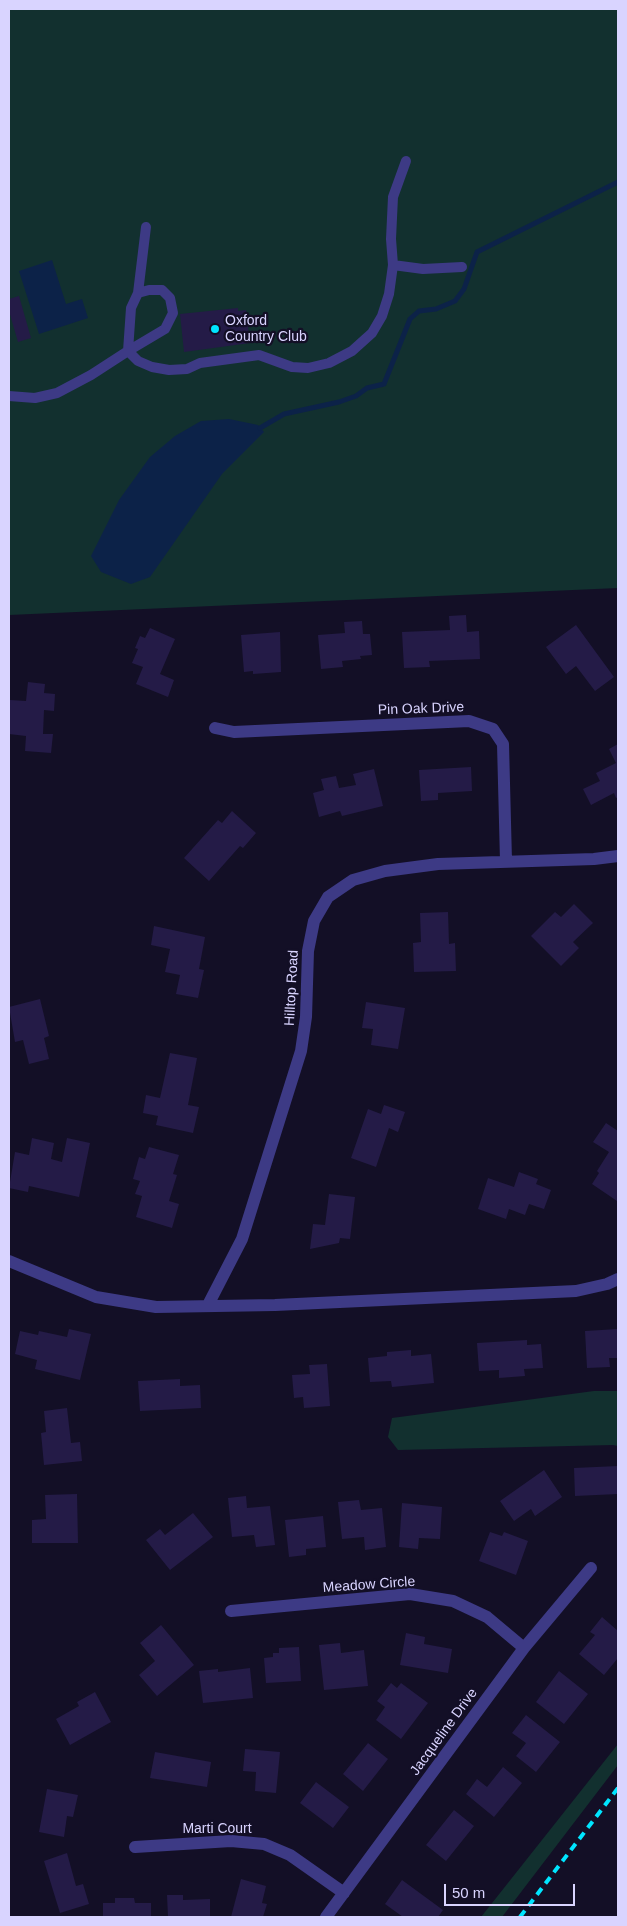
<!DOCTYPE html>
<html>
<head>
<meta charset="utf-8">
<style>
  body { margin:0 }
  #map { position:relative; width:627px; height:1926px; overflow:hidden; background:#130f26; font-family:Arial,sans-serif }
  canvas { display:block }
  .frame { position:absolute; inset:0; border:10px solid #d9d4ff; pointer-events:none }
  .scale { position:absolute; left:444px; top:1884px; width:131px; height:22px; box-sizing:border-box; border:2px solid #d9d4ff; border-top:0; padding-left:6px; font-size:15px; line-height:18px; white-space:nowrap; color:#d9d4ff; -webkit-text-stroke:4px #130f26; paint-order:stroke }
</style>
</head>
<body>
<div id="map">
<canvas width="627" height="1926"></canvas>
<div class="frame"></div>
<div class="scale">50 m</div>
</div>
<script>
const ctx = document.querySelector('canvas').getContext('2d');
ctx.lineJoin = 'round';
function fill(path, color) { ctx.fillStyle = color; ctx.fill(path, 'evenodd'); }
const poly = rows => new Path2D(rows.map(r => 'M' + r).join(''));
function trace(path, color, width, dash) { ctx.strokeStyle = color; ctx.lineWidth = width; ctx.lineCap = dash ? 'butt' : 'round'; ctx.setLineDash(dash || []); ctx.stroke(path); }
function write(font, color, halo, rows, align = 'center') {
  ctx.font = font + ' Arial,sans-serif'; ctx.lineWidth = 4.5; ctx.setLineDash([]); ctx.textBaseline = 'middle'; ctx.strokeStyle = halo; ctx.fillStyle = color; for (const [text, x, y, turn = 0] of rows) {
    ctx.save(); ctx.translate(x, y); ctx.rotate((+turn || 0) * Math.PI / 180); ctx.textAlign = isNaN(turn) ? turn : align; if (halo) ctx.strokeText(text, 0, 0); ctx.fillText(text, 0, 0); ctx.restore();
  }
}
fill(poly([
  [9,9,618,9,618,588,9,615],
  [594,1391,618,1391,618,1446,613,1445,398,1450,388,1437,392,1418],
  [618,1744,618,1765,502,1917,481,1917]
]), '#12302f');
fill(poly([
  [52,260,66,304,82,299,88,318,39,334,19,271],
  [229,419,258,425,264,432,222,474,150,577,131,584,101,572,91,556,119,500,150,457,175,436,201,421]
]), '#0c2248');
trace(poly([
  [260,428,284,414,339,402,356,396,367,388,384,384,410,319,419,311,436,309,455,301,464,289,477,252,618,182]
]), '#0c2248', 5);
fill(poly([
  [19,296,31,338,18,342,9,311,9,299],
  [238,308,238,311,246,310,250,343,184,352,180,314],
  [466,615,467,632,479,631,480,659,429,661,430,667,404,668,402,632,450,630,449,616],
  [362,621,363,634,370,634,372,655,360,656,361,659,342,661,343,667,321,669,318,635,345,633,344,622],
  [576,625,614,677,595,691,576,666,566,674,546,647],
  [150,628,175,639,160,674,174,680,168,697,136,684,143,667,132,663,138,649,135,648,140,636,145,638],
  [280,632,281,672,253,674,253,671,244,672,241,635],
  [28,682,45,684,44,693,55,694,54,711,44,710,43,734,53,734,51,753,25,751,26,736,9,734,10,700,26,701],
  [618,744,618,797,616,798,614,793,591,805,583,789,600,781,596,773,616,763,609,749],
  [471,767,472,791,438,793,438,800,421,801,419,770],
  [374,769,383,806,342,816,340,811,319,817,313,793,324,790,321,779,336,776,339,788,356,785,353,774],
  [232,811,256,833,243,848,240,846,209,881,184,858,218,820,222,823],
  [574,904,593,923,573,942,579,948,561,966,531,936,555,912,561,917],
  [448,912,449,944,455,943,456,971,414,972,413,943,421,942,420,913],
  [154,926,205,937,199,969,204,970,198,998,176,994,180,975,165,972,170,949,151,945],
  [40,999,49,1036,44,1038,49,1059,29,1064,23,1040,15,1042,9,1007],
  [366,1002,405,1008,398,1049,371,1045,373,1029,362,1028],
  [170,1053,197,1058,188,1105,199,1107,193,1133,156,1125,158,1116,143,1113,146,1095,160,1098],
  [384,1105,405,1112,398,1132,389,1128,376,1167,351,1158,368,1109,381,1114],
  [606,1123,618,1131,617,1201,592,1184,599,1173,597,1171,609,1152,593,1142],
  [32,1138,54,1143,51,1159,62,1162,67,1138,90,1143,79,1197,29,1186,28,1192,9,1188,15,1152,29,1155],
  [149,1147,179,1155,173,1174,177,1175,169,1201,179,1204,172,1228,136,1217,142,1196,135,1194,140,1181,133,1179,139,1157,145,1159],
  [519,1172,538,1179,536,1184,551,1190,544,1209,529,1204,525,1215,509,1209,506,1219,478,1209,488,1178,514,1187],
  [329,1194,355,1197,350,1239,340,1238,339,1243,310,1249,313,1224,325,1225],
  [69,1329,91,1334,80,1380,35,1369,37,1360,15,1354,20,1331,38,1335,39,1331,67,1337],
  [618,1329,618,1358,609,1358,610,1367,587,1368,585,1331],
  [527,1340,527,1345,541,1344,543,1368,524,1369,525,1376,499,1378,499,1370,479,1371,477,1343],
  [411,1350,411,1356,431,1354,434,1383,392,1387,391,1381,370,1382,368,1358,387,1356,387,1352],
  [327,1364,330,1406,304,1408,303,1397,294,1398,292,1375,310,1374,309,1365],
  [180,1379,180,1386,200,1385,201,1408,140,1411,138,1381],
  [67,1408,71,1443,80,1442,82,1461,44,1465,41,1433,46,1432,44,1411],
  [618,1466,618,1494,575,1496,574,1468],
  [544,1470,562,1497,535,1516,531,1509,514,1521,500,1501],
  [77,1494,78,1543,32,1543,32,1520,46,1519,45,1495],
  [246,1496,247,1508,270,1506,275,1545,256,1547,254,1535,232,1537,228,1498],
  [359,1500,361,1510,382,1508,386,1547,365,1550,364,1537,342,1539,338,1502],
  [402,1503,442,1507,440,1539,419,1538,418,1549,399,1547],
  [193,1513,213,1537,170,1570,146,1540,160,1529,165,1535],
  [323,1516,326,1547,306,1549,306,1555,289,1557,285,1520],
  [490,1532,502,1536,504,1532,528,1541,516,1575,479,1561],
  [602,1617,618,1631,618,1658,604,1675,579,1654,595,1635,590,1632],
  [161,1625,194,1665,157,1696,139,1675,155,1661,140,1643],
  [406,1633,425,1637,424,1644,452,1649,448,1673,400,1665],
  [340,1643,341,1653,364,1650,368,1686,324,1690,319,1645],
  [299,1647,301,1681,266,1683,264,1658,273,1657,273,1653,279,1653,279,1648],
  [250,1668,253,1698,203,1703,199,1671,218,1669,218,1672],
  [559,1671,588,1694,564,1724,536,1702],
  [391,1683,397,1688,401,1683,428,1703,401,1739,376,1720,385,1707,377,1701],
  [95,1692,111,1722,70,1745,56,1719,79,1706,77,1702],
  [526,1715,560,1742,536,1772,516,1756,526,1743,512,1733],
  [368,1743,388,1759,363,1791,343,1774],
  [245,1749,280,1752,276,1793,255,1791,256,1772,243,1771],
  [155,1752,211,1762,207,1787,150,1778],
  [503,1767,522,1783,494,1817,466,1794,477,1779,487,1787],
  [316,1782,349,1807,333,1828,300,1803],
  [47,1789,78,1795,73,1817,67,1816,64,1837,39,1832],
  [454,1810,474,1826,446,1861,426,1845],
  [67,1853,76,1886,83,1884,89,1904,60,1913,44,1861],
  [241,1879,266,1886,262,1903,267,1904,263,1917,231,1917],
  [402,1880,443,1910,438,1917,403,1917,385,1904],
  [167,1895,183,1895,183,1900,210,1899,210,1917,168,1917],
  [115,1898,134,1898,135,1903,151,1903,151,1917,103,1917,103,1903,115,1903]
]), '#241b47');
trace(poly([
  [393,265,423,269,462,267],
  [138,293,146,227],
  [9,396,35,398,57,393,91,375,128,351,165,329,173,313,170,298,162,290,149,290,138,293,131,308,128,351,138,361,152,367,169,370,187,369,200,363,259,355,292,367,308,368,329,363,352,351,372,333,382,316,389,294,393,265,391,239,393,197,406,161]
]), '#3d3a85', 10);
trace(poly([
  [215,728,234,732,469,721,493,729,503,744,506,861],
  [9,1261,96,1297,156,1307,275,1305,576,1291,607,1284,618,1279],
  [208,1305,242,1239,301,1051,306,1017,308,951,314,921,328,897,353,880,385,871,438,864,594,859,618,856],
  [231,1611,410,1594,453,1601,487,1617,524,1648],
  [135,1847,231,1841,264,1844,290,1855,344,1893],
  [326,1917,524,1648,591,1568]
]), '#3d3a85', 12);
trace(poly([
  [520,1917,618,1788]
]), '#00e5ff', 4, [8, 6]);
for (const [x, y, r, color] of [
  [215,329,5,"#00e5ff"]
]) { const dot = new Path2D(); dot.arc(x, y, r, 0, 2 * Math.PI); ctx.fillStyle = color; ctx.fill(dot); trace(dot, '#130f26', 2); }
write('14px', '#d9d4ff', '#130f26', [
  ["Oxford",225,321],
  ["Country Club",225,337]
], 'left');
write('14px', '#d9d4ff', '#130f26', [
  ["Pin Oak Drive",421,709,-2],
  ["Hilltop Road",292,988,-87],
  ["Meadow Circle",369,1585,-4],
  ["Jacqueline Drive",444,1732,-54],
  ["Marti Court",217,1829]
]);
</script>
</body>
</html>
